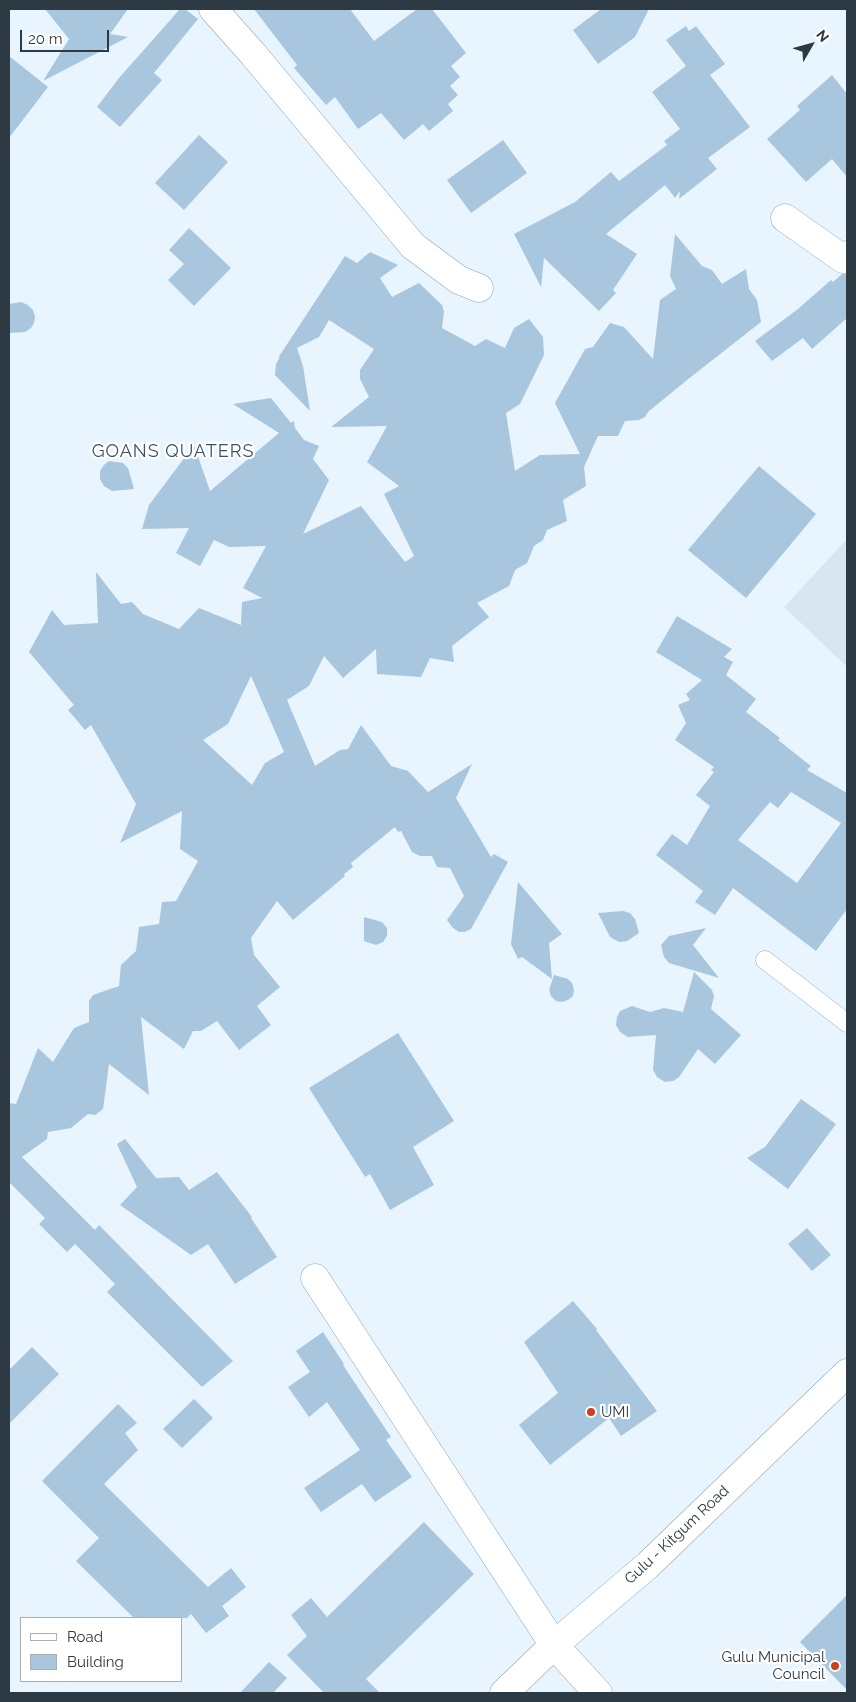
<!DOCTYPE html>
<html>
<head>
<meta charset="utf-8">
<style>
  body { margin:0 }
  #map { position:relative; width:856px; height:1702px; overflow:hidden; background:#e9f5fe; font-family:Raleway,sans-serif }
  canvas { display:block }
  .frame { position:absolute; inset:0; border:10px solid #2e3a43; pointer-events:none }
  .legend { position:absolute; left:20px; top:1617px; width:162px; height:65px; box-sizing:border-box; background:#fff; border:1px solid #abb0b4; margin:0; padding:6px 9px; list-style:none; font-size:15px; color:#2e3a43 }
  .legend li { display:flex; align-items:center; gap:10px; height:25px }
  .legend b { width:25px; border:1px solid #abb0b4 }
  .north { position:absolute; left:786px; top:20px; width:50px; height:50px; -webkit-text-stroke:4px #fff; paint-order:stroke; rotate:52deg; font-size:14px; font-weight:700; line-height:20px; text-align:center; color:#2e3a43 }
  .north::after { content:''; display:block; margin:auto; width:18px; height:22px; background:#2e3a43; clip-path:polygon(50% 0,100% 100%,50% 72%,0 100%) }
  .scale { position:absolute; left:20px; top:30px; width:89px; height:22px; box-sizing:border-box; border:2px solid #2e3a43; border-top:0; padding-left:6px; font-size:15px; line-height:18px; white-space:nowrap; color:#2e3a43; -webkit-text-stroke:4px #fff; paint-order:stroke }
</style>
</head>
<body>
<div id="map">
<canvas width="856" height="1702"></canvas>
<div class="frame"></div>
<ul class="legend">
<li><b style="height:6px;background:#fff"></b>Road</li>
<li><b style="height:14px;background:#a8c6dd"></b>Building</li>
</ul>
<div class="north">N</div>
<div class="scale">20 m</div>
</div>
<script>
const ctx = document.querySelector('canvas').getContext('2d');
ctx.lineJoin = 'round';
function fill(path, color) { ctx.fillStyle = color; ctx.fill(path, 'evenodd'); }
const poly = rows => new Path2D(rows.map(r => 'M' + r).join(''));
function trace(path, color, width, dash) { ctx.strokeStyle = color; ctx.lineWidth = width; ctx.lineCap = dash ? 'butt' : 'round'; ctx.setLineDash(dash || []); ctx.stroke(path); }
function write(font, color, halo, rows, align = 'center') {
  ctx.font = font + ' Raleway,sans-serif'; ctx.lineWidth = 4.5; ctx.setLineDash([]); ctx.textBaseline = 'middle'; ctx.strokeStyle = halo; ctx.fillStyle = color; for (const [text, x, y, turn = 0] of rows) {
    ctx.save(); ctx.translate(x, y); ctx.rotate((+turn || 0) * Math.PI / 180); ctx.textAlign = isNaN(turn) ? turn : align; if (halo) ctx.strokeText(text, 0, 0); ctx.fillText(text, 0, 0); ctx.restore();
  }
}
fill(poly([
  [847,539,847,667,784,607]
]), '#d7e6f1');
fill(poly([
  [45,9,128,9,110,34,128,37,43,81,69,39],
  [180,9,185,9,198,19,154,73,162,80,120,127,97,107,119,78],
  [254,9,350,9,374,41,417,9,432,9,466,53,451,66,460,77,450,86,458,95,448,104,453,111,429,131,423,124,404,140,381,113,358,129,335,97,326,105,294,68,297,65],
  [601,9,649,9,635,37,598,64,573,30],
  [686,26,689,31,696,26,725,64,710,75,750,127,708,158,717,169,679,199,680,191,675,198,665,185,606,234,637,254,613,290,616,293,599,311,544,258,541,287,514,234,575,202,611,172,619,181,667,145,664,141,680,129,652,92,686,66,666,40],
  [9,56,48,87,9,138],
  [832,75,847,94,847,177,832,159,806,182,767,139,800,110,797,106],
  [199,135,228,162,184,210,155,183],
  [503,140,527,173,471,213,447,180],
  [189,228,231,268,194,306,168,280,184,264,169,250],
  [675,234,702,266,712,270,722,284,746,269,749,289,757,300,761,322,687,380,648,412,645,417,639,420,625,421,618,436,598,436,584,467,586,486,563,500,567,521,547,530,543,540,534,546,527,563,515,570,509,586,477,603,489,617,452,646,454,662,430,658,421,677,377,674,376,649,343,678,324,656,309,686,287,700,315,766,340,750,348,749,361,725,391,766,408,771,428,792,472,764,456,798,491,857,494,854,508,862,471,929,465,932,459,932,453,928,447,920,464,896,450,868,437,867,432,856,420,856,412,852,401,831,398,832,395,827,351,863,353,867,344,874,345,876,293,920,277,901,251,938,254,955,280,987,257,1006,271,1025,239,1050,217,1021,201,1031,193,1031,184,1049,141,1017,149,1095,109,1064,103,1109,95,1115,88,1114,71,1128,48,1132,47,1139,22,1157,95,1230,99,1225,233,1361,202,1387,107,1292,115,1284,75,1244,67,1252,39,1224,45,1218,9,1182,9,1103,16,1104,38,1048,53,1062,74,1028,89,1022,89,1001,93,995,119,986,121,965,136,951,139,927,159,924,162,902,176,901,198,861,180,849,182,811,120,843,136,804,91,725,85,730,68,710,74,705,29,652,52,610,64,625,98,623,96,572,121,604,132,602,143,614,179,629,199,608,241,625,242,602,262,598,243,588,266,546,229,547,214,540,200,566,176,553,189,528,142,529,149,505,194,445,210,491,279,433,233,404,271,398,291,423,294,421,295,428,304,440,319,446,313,459,329,480,303,534,361,506,405,562,414,556,384,494,399,486,367,462,387,426,331,427,369,397,360,379,360,370,374,349,329,320,319,337,297,348,303,366,310,411,275,375,276,364,280,357,278,358,345,256,357,263,370,252,398,265,380,278,392,297,419,283,442,305,444,312,442,328,475,346,486,339,505,348,514,328,529,319,543,337,544,355,520,404,506,413,515,471,540,455,580,454,555,403,585,349,593,347,610,323,624,327,653,359,660,300,676,289,670,276],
  [251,676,284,752,265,763,252,785,203,740,228,724],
  [842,274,847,274,847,318,812,349,803,338,772,361,755,341,798,309,831,280,833,282],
  [21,302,28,305,33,310,35,317,34,323,31,328,25,332,9,333,9,304],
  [109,461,123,463,128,468,134,489,112,491,104,486,100,479,100,471,104,465],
  [759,466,816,514,746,598,688,550],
  [677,616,732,649,724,657,733,662,726,675,756,699,746,712,780,738,778,740,811,766,807,770,847,793,847,909,816,951,733,888,715,915,695,902,703,891,656,855,672,834,687,845,710,806,696,795,714,772,711,770,714,767,675,740,686,723,678,705,690,700,686,694,702,680,656,652],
  [791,792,841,823,797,883,738,840,770,802,778,808],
  [518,882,562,934,549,943,552,979,522,957,518,959,511,944],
  [623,911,630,913,635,919,639,933,627,941,619,942,610,937,598,913],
  [364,917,382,922,387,928,387,936,383,942,376,945,364,941],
  [706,928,693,945,719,978,669,963,664,957,661,945,669,936],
  [694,972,712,990,714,996,711,1009,741,1035,715,1064,698,1049,679,1077,673,1081,665,1082,657,1077,653,1070,656,1035,628,1037,620,1032,616,1025,617,1017,620,1011,632,1006,650,1012,664,1008,683,1012],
  [554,975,568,979,572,983,574,990,573,996,568,1000,562,1002,556,1001,551,996,549,990],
  [398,1033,454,1121,413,1147,434,1185,390,1210,370,1174,365,1177,309,1088],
  [801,1099,836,1124,788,1189,747,1158,765,1147],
  [125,1139,156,1178,179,1177,189,1190,217,1172,252,1217,251,1218,277,1257,235,1284,208,1244,191,1255,120,1205,137,1187,117,1144],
  [807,1228,831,1255,812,1271,788,1244],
  [573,1301,597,1329,596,1330,657,1411,621,1436,609,1418,550,1465,519,1425,558,1393,524,1342],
  [323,1332,344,1364,343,1365,391,1437,386,1440,412,1477,375,1502,362,1484,321,1512,304,1488,360,1450,327,1402,309,1417,288,1387,310,1372,296,1351],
  [32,1347,59,1374,9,1424,9,1370],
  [194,1399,213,1418,182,1448,163,1429],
  [118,1404,137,1423,125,1433,138,1450,104,1484,208,1587,231,1568,246,1587,222,1606,229,1616,206,1633,191,1614,187,1618,134,1618,76,1561,99,1538,42,1481],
  [424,1522,474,1574,366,1679,380,1693,324,1693,287,1655,307,1636,291,1615,311,1598,327,1617],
  [847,1595,847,1690,800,1642],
  [269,1662,287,1678,273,1693,240,1693]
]), '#a8c6dd');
const service = poly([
  [765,960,847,1023]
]);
const minor = poly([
  [213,9,253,54,413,246,459,280,479,288],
  [785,218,843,259,847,255],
  [315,1278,554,1645]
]);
const tertiary = poly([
  [554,1645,598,1693]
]);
const primary = poly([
  [504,1693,554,1645,648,1565,847,1373]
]);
trace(service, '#88a5bb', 19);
trace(minor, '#88a5bb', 29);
trace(tertiary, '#88a5bb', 29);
trace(primary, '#88a5bb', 29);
trace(service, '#fff', 18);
trace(minor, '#fff', 28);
trace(tertiary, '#fff', 28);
trace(primary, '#fff', 28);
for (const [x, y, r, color] of [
  [591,1412,5,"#ca401e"],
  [835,1666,5,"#ca401e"]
]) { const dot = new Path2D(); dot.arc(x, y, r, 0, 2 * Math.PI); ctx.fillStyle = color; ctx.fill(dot); trace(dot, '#fff', 2); }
write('15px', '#2e3a43', '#fff', [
  ["UMI",601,1412],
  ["Gulu Municipal",825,1657,"right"],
  ["Council",825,1674,"right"]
], 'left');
write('15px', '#2e3a43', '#fff', [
  ["Gulu - Kitgum Road",677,1535,-43]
]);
ctx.letterSpacing = '1px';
write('18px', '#395367', '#fff', [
  ["GOANS QUATERS",173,452]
]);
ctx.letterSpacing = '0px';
</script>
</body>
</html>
